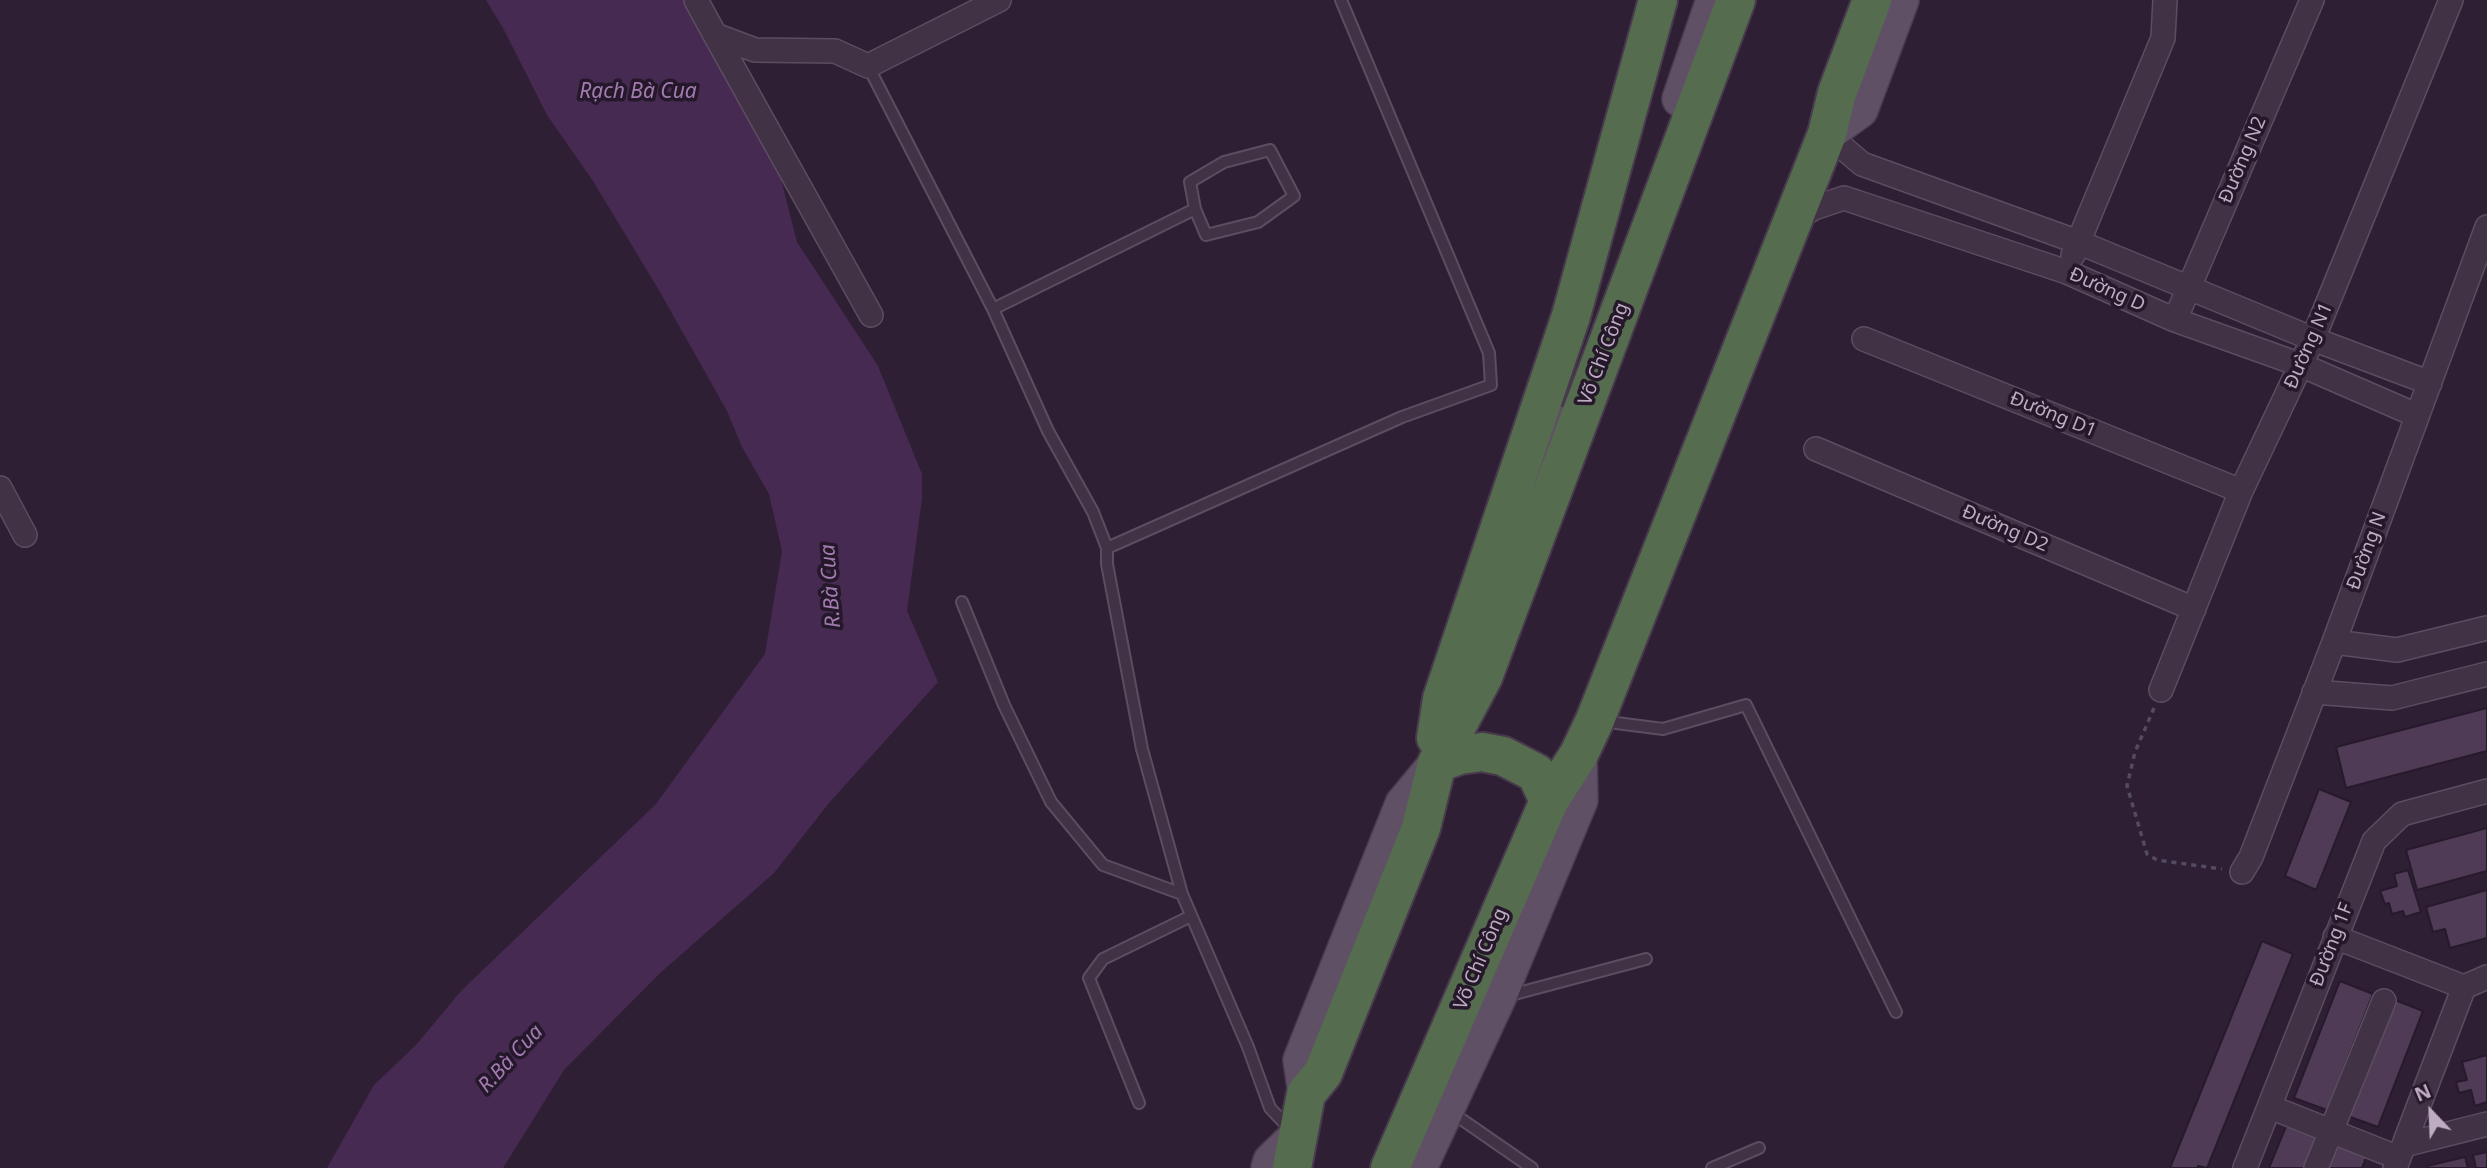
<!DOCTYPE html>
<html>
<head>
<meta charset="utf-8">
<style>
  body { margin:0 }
  #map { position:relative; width:2487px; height:1168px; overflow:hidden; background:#2f1f35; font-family:"Noto Sans",sans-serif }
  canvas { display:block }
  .north { position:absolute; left:2396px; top:1077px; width:70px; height:70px; -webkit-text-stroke:5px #25182a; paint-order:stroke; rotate:337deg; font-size:19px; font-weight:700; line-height:28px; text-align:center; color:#beacc3 }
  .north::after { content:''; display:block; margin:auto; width:24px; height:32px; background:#beacc3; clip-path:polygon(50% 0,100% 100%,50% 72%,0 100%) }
</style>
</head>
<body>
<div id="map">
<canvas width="2487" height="1168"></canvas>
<div class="north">N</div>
</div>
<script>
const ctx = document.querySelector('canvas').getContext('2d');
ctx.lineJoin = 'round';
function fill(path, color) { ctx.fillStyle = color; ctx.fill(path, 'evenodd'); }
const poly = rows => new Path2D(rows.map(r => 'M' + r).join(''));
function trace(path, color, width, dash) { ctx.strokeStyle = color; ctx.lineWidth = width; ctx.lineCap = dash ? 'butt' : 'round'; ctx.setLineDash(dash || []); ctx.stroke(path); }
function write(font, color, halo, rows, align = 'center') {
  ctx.font = font + ' "Noto Sans",sans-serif'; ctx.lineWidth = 7; ctx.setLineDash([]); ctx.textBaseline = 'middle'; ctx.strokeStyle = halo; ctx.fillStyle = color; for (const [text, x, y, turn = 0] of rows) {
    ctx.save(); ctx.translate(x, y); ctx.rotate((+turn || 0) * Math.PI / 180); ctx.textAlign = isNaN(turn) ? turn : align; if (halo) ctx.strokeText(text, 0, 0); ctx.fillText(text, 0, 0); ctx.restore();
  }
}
fill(poly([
  [486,0,688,0,769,144,782,183,797,242,878,366,922,474,922,498,907,611,938,682,829,803,774,873,659,974,564,1070,503,1168,327,1168,374,1085,416,1045,461,991,656,804,765,654,782,551,769,494,742,447,727,411,660,292,593,181,547,115,503,28]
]), '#472a52');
const building = poly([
  [2487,708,2487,751,2346,788,2336,747,2487,708],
  [2319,789,2351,802,2316,890,2285,876,2319,789],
  [2487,828,2487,871,2417,890,2406,850,2487,828],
  [2408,870,2421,912,2405,917,2403,911,2392,914,2389,903,2385,904,2380,891,2397,886,2394,874,2408,870],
  [2487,890,2487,938,2450,948,2445,929,2433,932,2426,907,2487,890],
  [2262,941,2293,954,2207,1168,2198,1166,2198,1168,2170,1168,2262,941],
  [2340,981,2373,994,2327,1110,2294,1098,2340,981],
  [2390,998,2423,1011,2378,1127,2345,1115,2390,998],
  [2487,1055,2487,1102,2475,1106,2471,1090,2459,1093,2456,1082,2467,1080,2462,1062,2487,1055],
  [2289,1119,2322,1133,2307,1168,2269,1168,2289,1119],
  [2336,1138,2369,1151,2362,1168,2323,1168,2336,1138],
  [2487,1152,2487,1168,2476,1168,2473,1155,2487,1152],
  [2465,1157,2468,1168,2427,1168,2427,1166,2465,1157]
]);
fill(building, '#4f3b56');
trace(building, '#271a2c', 2);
const lane = poly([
  [868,66,993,309,1048,431,1093,512,1107,548,1107,564,1142,749,1182,894,1248,1047,1270,1108,1289,1128],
  [1270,150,1294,196,1258,222,1206,235,1195,209,1190,182,1224,162,1270,150],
  [993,309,1195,209],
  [1107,548,1402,417,1491,385,1489,353,1341,0],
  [962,602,1004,705,1051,802,1103,865,1182,894],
  [1601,721,1663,729,1746,705,1896,1012],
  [1507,996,1646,959],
  [1139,1103,1089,978,1103,959,1191,916],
  [1451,1112,1532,1168],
  [1712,1168,1759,1148]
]);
const street = poly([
  [696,0,715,35,755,50,835,51,868,66,999,0],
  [715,35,871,315],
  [1827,134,1862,164,2078,242,2313,339,2430,383],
  [1794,220,1814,208,1844,198,2067,272,2175,320,2301,365,2416,415],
  [2073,255,2163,38,2165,0],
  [2175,320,2312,0],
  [1864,339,2241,491],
  [1816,449,2194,609],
  [0,488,25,535],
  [2334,642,2397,650,2487,628],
  [2161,690,2241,491,2313,339,2451,0],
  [2314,692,2392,698,2487,674],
  [2242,872,2251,857,2334,642,2487,227],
  [2335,937,2464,987,2487,977],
  [2270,1107,2399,1158],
  [2404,1145,2487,1124],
  [2245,1168,2374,841,2402,814,2487,791],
  [2316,1168,2384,1001],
  [2395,1168,2464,987]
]);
const primary = poly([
  [1680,99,1714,0],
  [1827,134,1860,110,1901,0],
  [1520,522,1558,424],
  [1306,1094,1301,1060,1403,804,1437,763],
  [1269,1168,1271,1161,1297,1136],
  [1419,1168,1498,998,1580,800,1579,754]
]);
const highway = poly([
  [1436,738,1442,699,1571,316,1658,0],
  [1437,763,1460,755,1482,752,1503,756,1536,773,1549,801],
  [1292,1168,1306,1094,1323,1073,1421,828,1437,763,1483,677,1736,0],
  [1390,1168,1549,801,1579,754,1595,720,1827,134,1837,93,1872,0]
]);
trace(lane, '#5c4d61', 14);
trace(street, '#5c4d61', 26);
trace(primary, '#4a3c4f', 38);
trace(highway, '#483a4d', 42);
trace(poly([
  [2154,708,2135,752,2127,786,2147,854,2157,860,2222,869]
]), '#524b62', 3.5, [5, 5]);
trace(lane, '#413246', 10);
trace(street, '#413246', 23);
trace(primary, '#605066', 35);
trace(highway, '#566c4f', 38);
write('19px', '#beacc3', '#25182a', [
  ["Đường N2",2243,160,-67],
  ["Đường D",2107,290,24],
  ["Đường N1",2309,346,-66],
  ["Võ Chí Công",1604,354,-69],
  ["Đường D1",2053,415,22],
  ["Đường D2",2005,529,23],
  ["Đường N",2367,551,-70],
  ["Đường 1F",2332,945,-69],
  ["Võ Chí Công",1481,959,-67]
]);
write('italic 21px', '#a27bb1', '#25182a', [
  ["Rạch Bà Cua",638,92],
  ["R.Bà Cua",831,586,-94],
  ["R.Bà Cua",511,1059,-47]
]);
</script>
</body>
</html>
